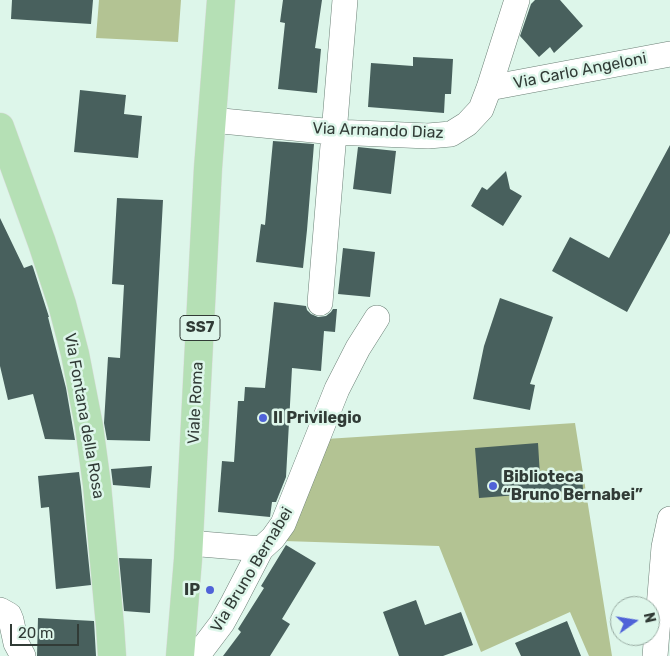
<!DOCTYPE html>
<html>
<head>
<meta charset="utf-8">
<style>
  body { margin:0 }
  #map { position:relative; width:670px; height:656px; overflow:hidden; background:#ddf6ea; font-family:Rubik,sans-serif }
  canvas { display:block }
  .north { position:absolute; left:610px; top:596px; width:50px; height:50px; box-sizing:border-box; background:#ddf6ea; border:1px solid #98aba2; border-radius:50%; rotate:77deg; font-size:14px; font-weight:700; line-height:20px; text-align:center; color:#313b36 }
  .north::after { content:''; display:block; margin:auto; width:18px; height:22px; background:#4f62d8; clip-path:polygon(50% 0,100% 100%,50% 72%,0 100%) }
  .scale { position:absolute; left:10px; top:624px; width:69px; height:22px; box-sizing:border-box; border:2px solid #313b36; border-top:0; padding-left:6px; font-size:15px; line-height:18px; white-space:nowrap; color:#313b36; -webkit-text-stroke:4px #ddf6ea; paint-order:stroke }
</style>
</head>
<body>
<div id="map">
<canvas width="670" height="656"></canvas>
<div class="north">N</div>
<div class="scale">20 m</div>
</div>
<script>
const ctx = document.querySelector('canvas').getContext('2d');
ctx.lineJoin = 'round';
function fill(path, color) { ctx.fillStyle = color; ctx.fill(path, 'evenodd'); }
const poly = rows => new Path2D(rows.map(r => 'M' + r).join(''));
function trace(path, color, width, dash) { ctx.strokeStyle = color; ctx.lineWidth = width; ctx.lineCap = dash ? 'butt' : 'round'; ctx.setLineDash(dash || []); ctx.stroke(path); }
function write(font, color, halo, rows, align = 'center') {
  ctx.font = font + ' Rubik,sans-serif'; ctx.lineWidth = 5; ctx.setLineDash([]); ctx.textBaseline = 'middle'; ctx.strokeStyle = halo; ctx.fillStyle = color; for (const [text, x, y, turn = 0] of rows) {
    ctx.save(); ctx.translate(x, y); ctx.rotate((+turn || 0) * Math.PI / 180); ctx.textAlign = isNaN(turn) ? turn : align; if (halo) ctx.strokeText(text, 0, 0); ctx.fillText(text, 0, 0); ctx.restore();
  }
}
fill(poly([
  [99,0,181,0,178,42,96,38],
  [575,423,612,656,589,656,570,612,481,652,439,546,284,541,326,439]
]), '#b3c393');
fill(poly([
  [12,0,93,0,91,24,11,19],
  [283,0,322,0,315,48,321,49,317,93,278,89,285,23,280,22],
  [535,0,560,0,583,26,554,53,550,47,539,57,520,36,531,4],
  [413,57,453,59,451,94,445,94,444,113,368,107,371,63,413,66],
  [80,90,126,95,124,114,142,116,138,158,74,152],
  [273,141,314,144,307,230,303,268,256,262,261,224,265,225],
  [670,145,670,233,627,312,552,271,570,237,609,258],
  [358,147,396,151,391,194,353,189],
  [506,171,510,189,522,196,503,226,471,206,482,187,487,190],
  [117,198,163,200,150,441,107,440,104,423,108,357,120,358,124,285,112,284],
  [0,218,24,268,32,265,33,267,49,317,48,317,66,388,75,440,45,439,33,394,8,400,0,366],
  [343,248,375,252,370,297,338,294],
  [500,298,553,317,530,384,535,385,530,410,473,399,484,346],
  [274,302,306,306,307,310,311,314,318,317,326,316,331,312,333,309,337,309,335,332,324,331,321,371,292,368,286,477,276,502,272,502,270,517,218,512,222,461,234,462,238,401,244,401,245,387,265,388],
  [538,443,540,476,582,474,583,490,479,498,475,448],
  [152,466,150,488,113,485,111,469],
  [79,472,81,487,91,585,56,589,49,507,41,508,38,476],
  [286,545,316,563,282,619,290,624,270,656,223,656,241,632,238,629,264,588,261,586],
  [119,558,152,559,150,613,124,611],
  [416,600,425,625,461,612,473,645,443,656,399,656,383,612],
  [38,618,94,621,96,656,37,656],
  [567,621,581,656,521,656,515,643]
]), '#48605d');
const minor = poly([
  [489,88,670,54],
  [212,120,334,132,428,136,451,134,467,124,481,109,489,88,517,0],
  [320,303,345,0],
  [189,543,261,549],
  [0,610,9,615,11,620,16,643,23,656],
  [197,656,222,623,233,603,261,549,273,538,283,524,337,389,358,348,377,318],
  [655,656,664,547,670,519]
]);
const major = poly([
  [0,127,42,243,62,304,75,354,89,426,97,485,110,626,112,656],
  [180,656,188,559,208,168,221,0]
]);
trace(minor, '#6c8177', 26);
trace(major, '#dadcdb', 29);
trace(minor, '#fff', 25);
trace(major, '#b5e0b5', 28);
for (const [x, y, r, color] of [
  [263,418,5,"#4f62d8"],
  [493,486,5,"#4f62d8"],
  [210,590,5,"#4f62d8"]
]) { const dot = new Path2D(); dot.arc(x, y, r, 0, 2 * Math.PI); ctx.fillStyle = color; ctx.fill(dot); trace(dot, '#ddf6ea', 2); }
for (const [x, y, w] of [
  [200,328,40]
]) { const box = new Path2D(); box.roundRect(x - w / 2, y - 12.5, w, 25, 4); ctx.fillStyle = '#ddf6ea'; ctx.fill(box); trace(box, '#313b36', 1); }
write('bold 15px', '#313b36', null, [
  ["SS7",200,328]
]);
write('16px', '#313b36', '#ddf6ea', [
  ["Via Carlo Angeloni",580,71,-11],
  ["Via Armando Diaz",378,131,2],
  ["Viale Roma",196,403,-87],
  ["Via Fontana della Rosa",84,416,80],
  ["Via Bruno Bernabei",252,570,-59]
]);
write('bold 16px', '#313b36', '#ddf6ea', [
  ["Il Privilegio",273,418],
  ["Biblioteca",503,477],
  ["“Bruno Bernabei”",503,495],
  ["IP",200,590,"right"]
], 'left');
</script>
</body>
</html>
